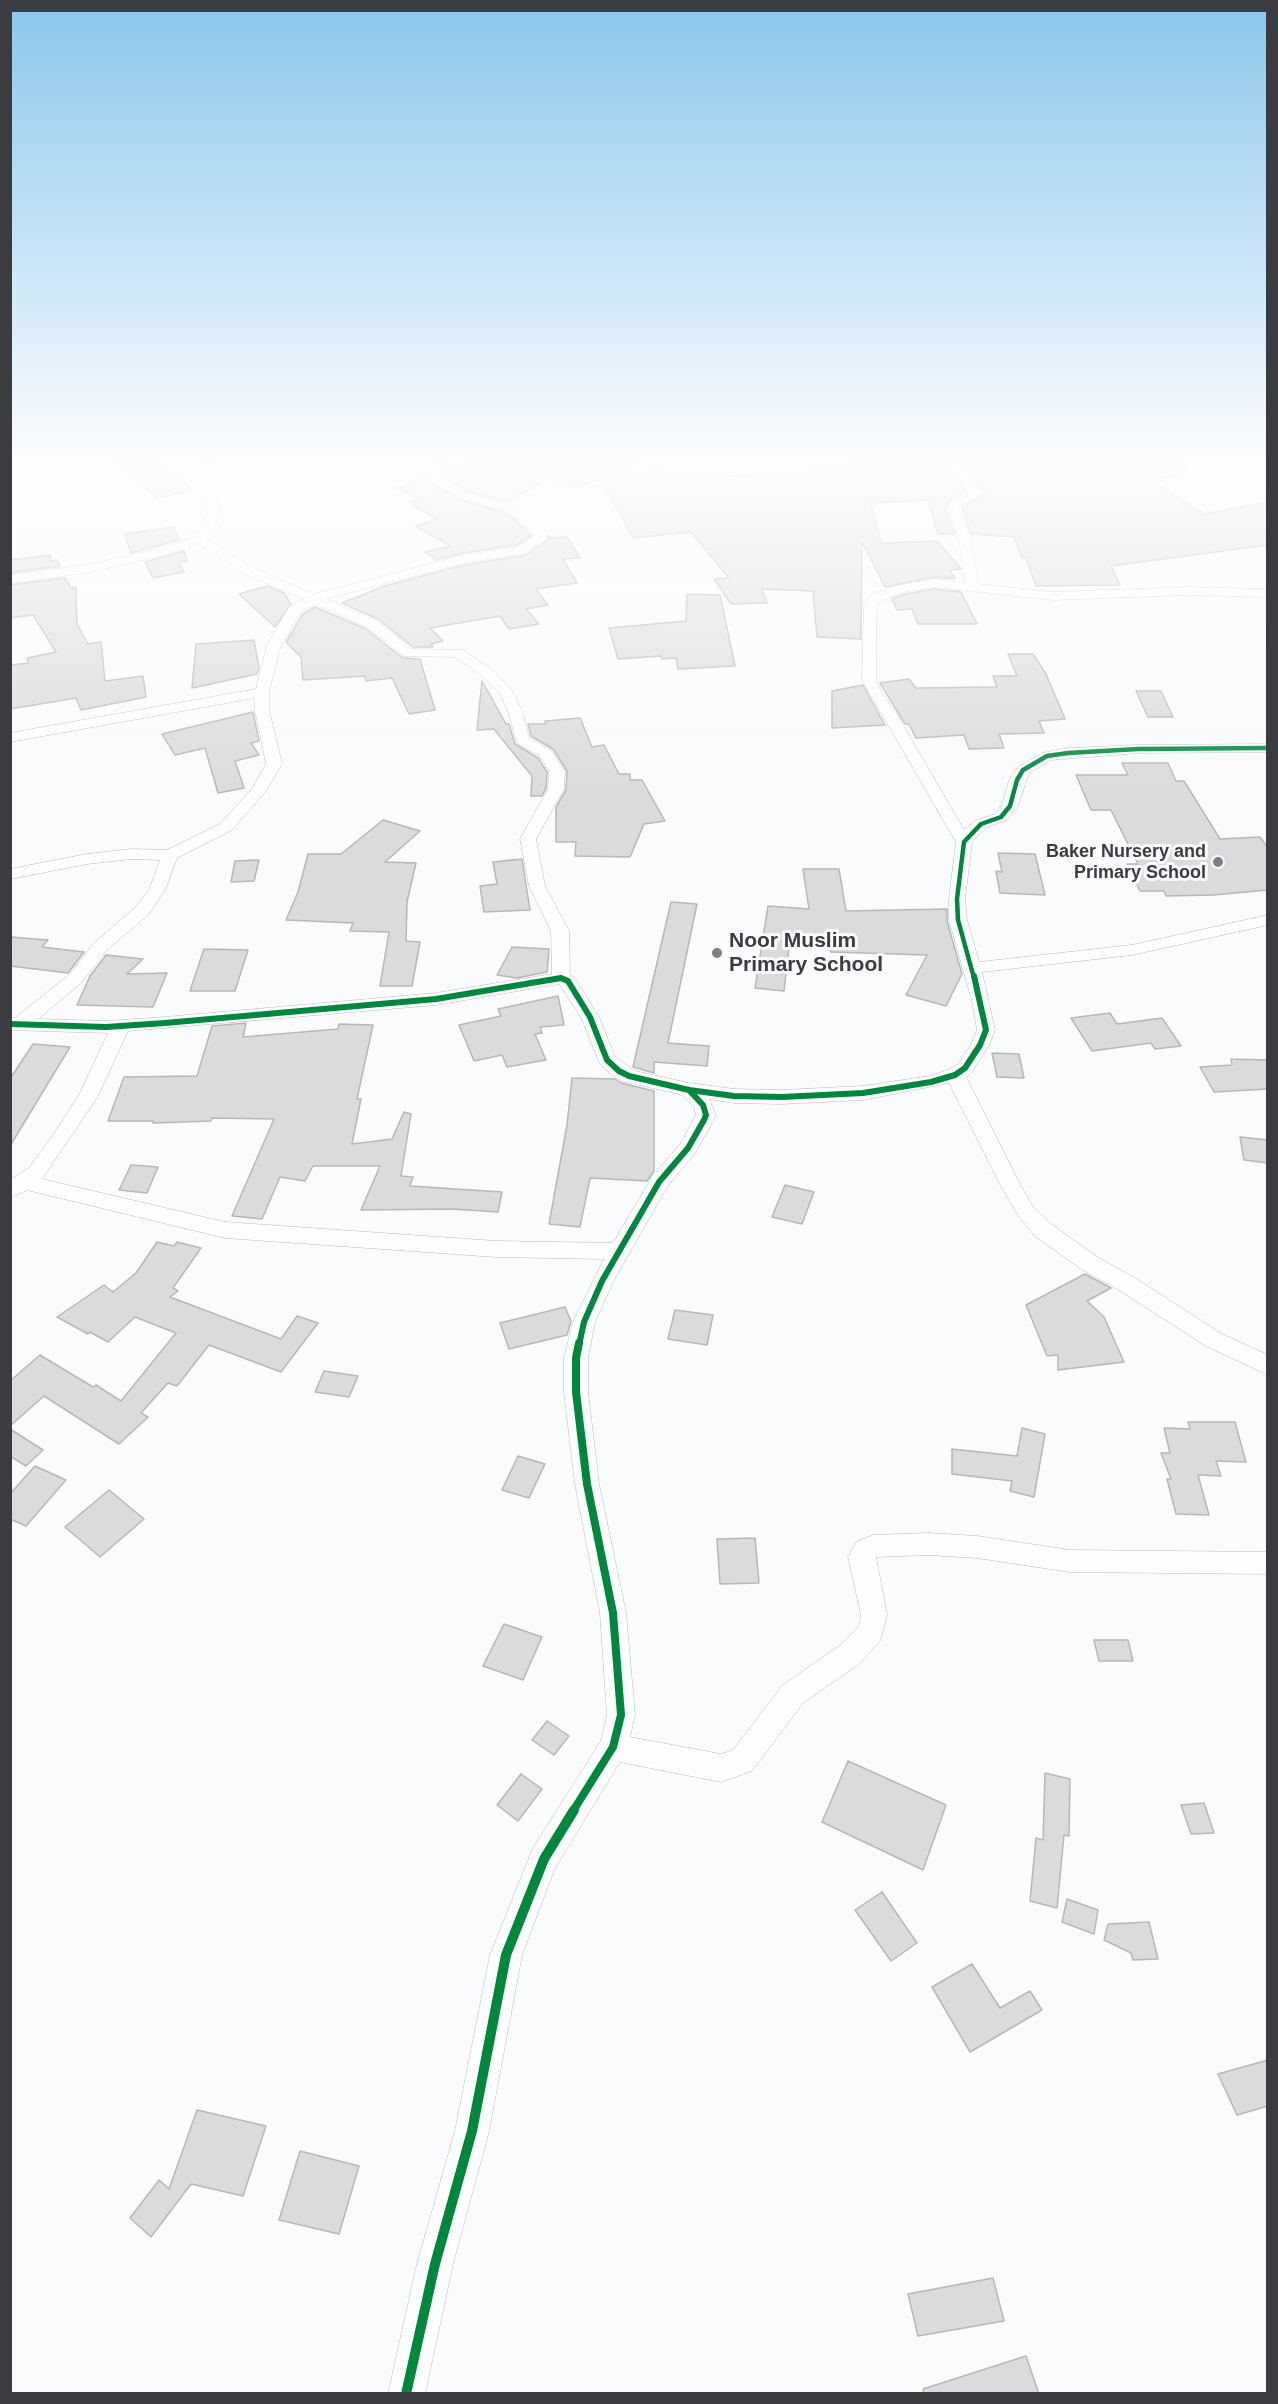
<!DOCTYPE html>
<html>
<head>
<meta charset="utf-8">
<style>
  body { margin:0 }
  #map { position:relative; width:1278px; height:2404px; overflow:hidden; background:#fafbfd; font-family:Helvetica,sans-serif }
  canvas { display:block }
  .frame { position:absolute; inset:0; border:12px solid #3a3c3f; pointer-events:none }
</style>
</head>
<body>
<div id="map">
<canvas width="1278" height="2404"></canvas>
<div class="frame"></div>
</div>
<script>
const ctx = document.querySelector('canvas').getContext('2d');
ctx.lineJoin = 'round';
function fill(path, color) { ctx.fillStyle = color; ctx.fill(path, 'evenodd'); }
const poly = rows => new Path2D(rows.map(r => 'M' + r).join(''));
function trace(path, color, width, dash) { ctx.strokeStyle = color; ctx.lineWidth = width; ctx.lineCap = dash ? 'butt' : 'round'; ctx.setLineDash(dash || []); ctx.stroke(path); }
function write(font, color, halo, rows, align = 'center') {
  ctx.font = font + ' Helvetica,sans-serif'; ctx.lineWidth = 6; ctx.setLineDash([]); ctx.textBaseline = 'middle'; ctx.strokeStyle = halo; ctx.fillStyle = color; for (const [text, x, y, turn = 0] of rows) {
    ctx.save(); ctx.translate(x, y); ctx.rotate((+turn || 0) * Math.PI / 180); ctx.textAlign = isNaN(turn) ? turn : align; if (halo) ctx.strokeText(text, 0, 0); ctx.fillText(text, 0, 0); ctx.restore();
  }
}
const building = poly([
  [113,462,157,462,192,490,157,498,113,462],
  [479,462,639,462,623,468,629,468,632,474,664,469,674,478,710,471,719,477,851,469,849,462,942,462,966,491,950,500,945,509,955,534,938,534,928,500,871,503,881,543,937,541,961,569,950,570,955,579,934,577,885,587,862,542,861,639,817,637,813,591,762,589,767,603,731,604,714,579,729,578,691,532,633,538,600,479,574,488,549,478,506,502,470,492,438,473,446,470,444,469,446,468,479,462],
  [958,462,1185,462,1186,473,1149,480,1204,514,1268,502,1268,545,1111,566,1120,585,1036,586,1026,558,1022,558,1014,537,971,534,962,507,985,493,958,462],
  [422,477,460,500,501,511,514,518,531,536,517,545,464,553,436,560,425,552,451,546,415,526,436,519,409,502,418,499,397,488,417,482,413,480,422,477],
  [174,527,179,540,131,553,125,534,174,527],
  [548,536,552,538,567,537,580,558,563,559,577,583,536,589,548,605,526,609,539,624,509,629,500,616,430,628,443,641,431,644,433,647,413,647,378,619,342,603,385,586,464,565,526,555,547,541,548,536],
  [184,551,187,561,179,562,184,572,153,578,145,562,184,551],
  [50,555,51,561,57,560,60,566,10,573,10,560,50,555],
  [65,578,71,588,76,587,77,624,88,644,101,642,105,681,143,676,146,697,81,710,76,698,10,709,10,665,29,663,27,658,56,652,33,615,10,618,10,585,65,578],
  [267,586,284,593,291,604,275,627,239,594,267,586],
  [934,589,961,592,977,624,918,624,912,609,897,610,892,599,905,594,934,589],
  [687,594,720,595,735,666,678,669,676,658,662,659,661,656,618,659,609,628,686,621,687,594],
  [315,607,366,629,403,658,420,659,435,710,409,714,392,678,366,681,365,676,303,680,301,657,286,642,303,614,315,607],
  [254,640,259,668,257,674,192,688,196,644,254,640],
  [1008,654,1033,654,1046,674,1065,719,1039,721,1044,733,999,734,1004,748,969,749,964,735,916,738,909,724,905,724,880,683,909,679,916,688,997,687,993,676,1017,676,1008,654],
  [482,681,506,724,509,724,515,744,538,758,547,772,546,788,542,796,531,796,532,776,494,729,477,730,482,681],
  [863,685,885,725,832,728,832,691,863,685],
  [1136,691,1161,691,1173,717,1148,717,1136,691],
  [253,712,259,741,251,743,259,755,235,761,244,788,218,793,205,748,175,755,162,734,253,712],
  [580,718,592,747,604,745,619,774,630,774,630,780,642,780,665,821,644,824,630,857,575,856,576,842,556,842,556,807,566,790,567,771,553,749,531,736,528,724,546,724,545,721,580,718],
  [1122,763,1168,763,1176,781,1184,781,1220,839,1260,837,1268,848,1268,890,1213,895,1166,896,1164,891,1140,891,1127,864,1138,864,1111,810,1091,810,1076,775,1128,775,1122,763],
  [383,820,420,831,385,862,416,863,407,902,406,941,420,942,412,986,380,986,389,932,350,931,353,923,286,920,298,892,308,854,341,854,383,820],
  [998,853,1035,854,1045,895,1000,893,996,871,1002,872,998,853],
  [522,859,530,910,484,912,480,886,497,884,493,862,522,859],
  [259,860,254,881,231,882,235,861,259,860],
  [803,869,839,869,846,911,947,909,947,921,962,974,946,1006,906,995,927,955,831,952,829,946,789,947,784,991,755,988,768,906,809,909,803,869],
  [671,902,697,904,668,1043,709,1046,707,1066,654,1062,654,1073,633,1067,671,902],
  [10,937,48,940,42,947,84,952,68,973,10,966,10,937],
  [512,947,549,949,547,972,517,978,497,975,512,947],
  [204,949,248,950,235,991,190,991,204,949],
  [106,955,143,959,127,974,167,973,153,1007,77,1005,90,976,106,955],
  [558,996,564,1025,540,1027,542,1033,535,1034,546,1060,507,1067,502,1055,474,1061,459,1025,501,1016,498,1009,558,996],
  [1110,1013,1117,1024,1162,1018,1181,1046,1155,1049,1151,1043,1092,1051,1071,1018,1110,1013],
  [246,1023,243,1037,338,1029,339,1024,373,1025,357,1099,361,1099,352,1144,392,1139,404,1112,411,1114,401,1176,413,1177,410,1186,502,1192,498,1212,452,1209,361,1210,380,1166,313,1166,305,1181,280,1177,262,1219,232,1216,274,1119,212,1118,211,1121,153,1123,153,1121,108,1121,124,1077,197,1076,212,1026,246,1023],
  [33,1044,70,1047,10,1146,10,1079,33,1044],
  [992,1053,1019,1054,1024,1078,997,1077,992,1053],
  [1231,1059,1268,1060,1268,1089,1214,1092,1200,1067,1232,1065,1231,1059],
  [572,1078,615,1079,621,1083,654,1091,654,1171,647,1181,590,1178,580,1227,549,1224,567,1125,572,1078],
  [1240,1137,1268,1140,1268,1163,1244,1160,1240,1137],
  [131,1165,158,1167,147,1193,119,1190,131,1165],
  [785,1185,814,1192,802,1224,772,1217,785,1185],
  [157,1242,174,1246,177,1242,201,1248,173,1288,178,1291,170,1297,281,1339,297,1316,318,1323,281,1372,209,1345,177,1386,168,1383,141,1413,148,1417,119,1444,44,1396,10,1426,10,1381,40,1355,93,1387,96,1385,121,1401,176,1333,135,1317,108,1342,90,1332,88,1334,57,1317,104,1285,113,1292,136,1273,157,1242],
  [1085,1274,1111,1288,1087,1301,1104,1317,1124,1362,1058,1370,1058,1355,1047,1356,1026,1305,1085,1274],
  [565,1307,571,1321,567,1335,509,1349,500,1323,565,1307],
  [675,1310,713,1315,707,1345,668,1339,675,1310],
  [324,1371,358,1376,349,1397,315,1392,324,1371],
  [1188,1422,1235,1422,1246,1462,1216,1461,1221,1476,1198,1475,1209,1515,1176,1514,1167,1479,1171,1479,1161,1453,1170,1453,1164,1428,1190,1429,1188,1422],
  [1022,1428,1045,1434,1034,1497,1010,1491,1012,1481,952,1474,952,1449,1017,1456,1022,1428],
  [10,1429,43,1450,26,1466,10,1456,10,1429],
  [518,1456,545,1464,529,1498,502,1490,518,1456],
  [35,1466,66,1480,26,1526,10,1519,10,1494,35,1466],
  [109,1490,144,1519,100,1557,65,1527,109,1490],
  [755,1538,759,1583,720,1584,717,1539,755,1538],
  [504,1624,542,1637,523,1680,483,1666,504,1624],
  [1094,1640,1128,1640,1133,1661,1099,1661,1094,1640],
  [547,1721,569,1736,554,1755,532,1740,547,1721],
  [848,1761,946,1805,923,1870,822,1822,848,1761],
  [1045,1773,1070,1779,1069,1836,1064,1835,1057,1908,1030,1901,1036,1838,1043,1840,1045,1773],
  [521,1774,542,1789,518,1821,497,1805,521,1774],
  [1204,1803,1214,1833,1191,1834,1181,1805,1204,1803],
  [882,1892,917,1943,891,1961,855,1910,882,1892],
  [1067,1899,1098,1910,1094,1934,1062,1922,1067,1899],
  [1149,1922,1158,1959,1133,1960,1131,1953,1104,1940,1108,1924,1149,1922],
  [972,1964,1000,2008,1030,1991,1042,2010,970,2052,932,1987,972,1964],
  [1268,2060,1268,2106,1237,2115,1218,2074,1268,2060],
  [197,2110,266,2126,243,2196,191,2184,151,2237,130,2218,159,2180,169,2189,197,2110],
  [300,2151,359,2166,339,2234,279,2220,300,2151],
  [993,2278,1004,2321,918,2336,908,2294,993,2278],
  [1026,2356,1039,2394,924,2394,923,2389,1026,2356]
]);
fill(building, '#dcdbdb');
trace(building, '#b7b7b7', 1.5);
const street = poly([
  [204,462,218,462,200,474,220,507,215,527,206,539,253,568,314,594,464,555,518,547,535,536,510,511,461,498,423,475,421,473,424,467,437,462,452,462,433,472,469,494,518,507,546,533,546,539,526,553,464,563,326,599,377,621,412,649,463,650,490,668,511,689,522,711,529,738,551,750,565,771,564,789,536,839,545,886,569,931,570,975,574,977,599,1017,615,1057,635,1071,689,1083,734,1089,782,1090,863,1086,930,1076,948,1070,958,1064,971,1045,977,1030,972,1001,949,920,949,899,956,842,862,680,864,605,871,595,896,586,934,579,965,583,959,539,947,510,951,502,970,492,944,462,955,462,983,493,960,506,959,510,971,539,978,584,1053,592,1188,587,1268,589,1268,597,1188,595,1053,600,934,587,904,592,881,601,878,605,876,625,876,680,881,692,896,713,964,830,975,821,995,814,1002,805,1009,780,1018,767,1042,753,1068,748,1138,745,1268,744,1268,752,1138,753,1051,760,1029,773,1018,806,1007,820,987,827,972,842,965,899,967,920,979,962,1132,945,1268,915,1268,925,1132,955,982,972,995,1030,989,1045,972,1072,966,1077,1021,1186,1033,1207,1051,1224,1097,1257,1135,1278,1222,1334,1268,1355,1268,1375,1206,1346,1119,1290,1081,1269,1035,1236,1019,1217,1001,1186,949,1083,863,1100,782,1104,734,1103,709,1099,716,1115,714,1120,695,1153,667,1187,613,1282,595,1322,588,1358,588,1392,599,1484,626,1613,635,1715,630,1737,721,1754,733,1750,783,1685,839,1646,859,1626,861,1615,848,1557,856,1542,873,1535,929,1533,977,1536,1070,1550,1268,1552,1268,1574,1070,1572,977,1558,929,1555,876,1557,887,1615,880,1641,859,1664,803,1703,752,1771,721,1782,620,1762,555,1868,522,1955,489,2131,453,2264,425,2394,388,2394,417,2264,455,2131,490,1955,533,1848,601,1741,607,1715,600,1613,575,1484,564,1392,564,1358,573,1322,604,1259,496,1257,225,1238,27,1190,10,1198,10,1180,29,1168,51,1138,79,1095,108,1033,10,1030,10,1018,15,1018,69,975,95,942,136,907,150,888,160,860,132,859,87,864,10,879,10,869,87,854,132,849,167,850,220,824,252,789,266,764,255,710,255,698,10,742,10,733,256,689,267,645,289,607,304,599,245,574,198,544,166,555,86,573,10,583,10,575,86,565,159,549,195,537,203,527,208,507,188,474,192,468,204,462],
  [315,604,367,627,404,656,455,657,480,674,500,694,508,711,517,743,540,756,549,771,548,789,520,839,529,886,551,931,552,974,436,993,165,1017,106,1021,38,1019,81,983,107,950,148,915,166,888,177,858,232,830,266,791,282,764,269,710,269,692,281,645,301,612,315,604],
  [559,984,581,1017,600,1064,612,1075,622,1081,682,1095,694,1107,696,1115,681,1143,652,1177,613,1243,496,1241,225,1222,42,1179,98,1096,128,1031,436,1005,559,984]
]);
trace(street, '#b9babd', 1);
fill(street, '#fefeff');
trace(poly([
  [974,978,958,920,957,899,964,842,981,824,1001,817,1010,806,1017,780,1023,770,1047,756,1068,753,1138,749,1268,748]
]), '#00873e', 4.5);
trace(poly([
  [10,1024,106,1027,165,1023,436,999,561,978,568,981,590,1017,607,1060,619,1071,629,1076,689,1090,734,1096,782,1097,863,1093,931,1082,955,1075,965,1068,980,1045,986,1030,974,976],
  [579,1345,584,1322,602,1281,659,1182,688,1148,704,1120,706,1115,703,1105,689,1090]
]), '#00873e', 6);
trace(poly([
  [573,1811,613,1747,621,1715,613,1613,587,1484,576,1392,576,1358,579,1343]
]), '#00873e', 8);
trace(poly([
  [406,2394,435,2264,472,2131,506,1955,544,1859,574,1810]
]), '#00873e', 10);
const sky = ctx.createLinearGradient(0, 0, 0, 798);
sky.addColorStop(0, '#8bc6eb');
sky.addColorStop(0.58, '#fdfdfe');
sky.addColorStop(1, '#fdfdfe00');
ctx.fillStyle = sky;
ctx.fillRect(0, 0, 1278, 798);
for (const [x, y, r, color] of [
  [1218,862,6,"#7d7f82"],
  [717,953,6,"#7d7f82"]
]) { const dot = new Path2D(); dot.arc(x, y, r, 0, 2 * Math.PI); ctx.fillStyle = color; ctx.fill(dot); trace(dot, '#f9fbfe', 2); }
write('bold 18px', '#3a3c3f', '#f9fbfe', [
  ["Baker Nursery and",1206,852],
  ["Primary School",1206,873]
], 'right');
write('bold 21px', '#3a3c3f', '#f9fbfe', [
  ["Noor Muslim",729,941],
  ["Primary School",729,965]
], 'left');
</script>
</body>
</html>
